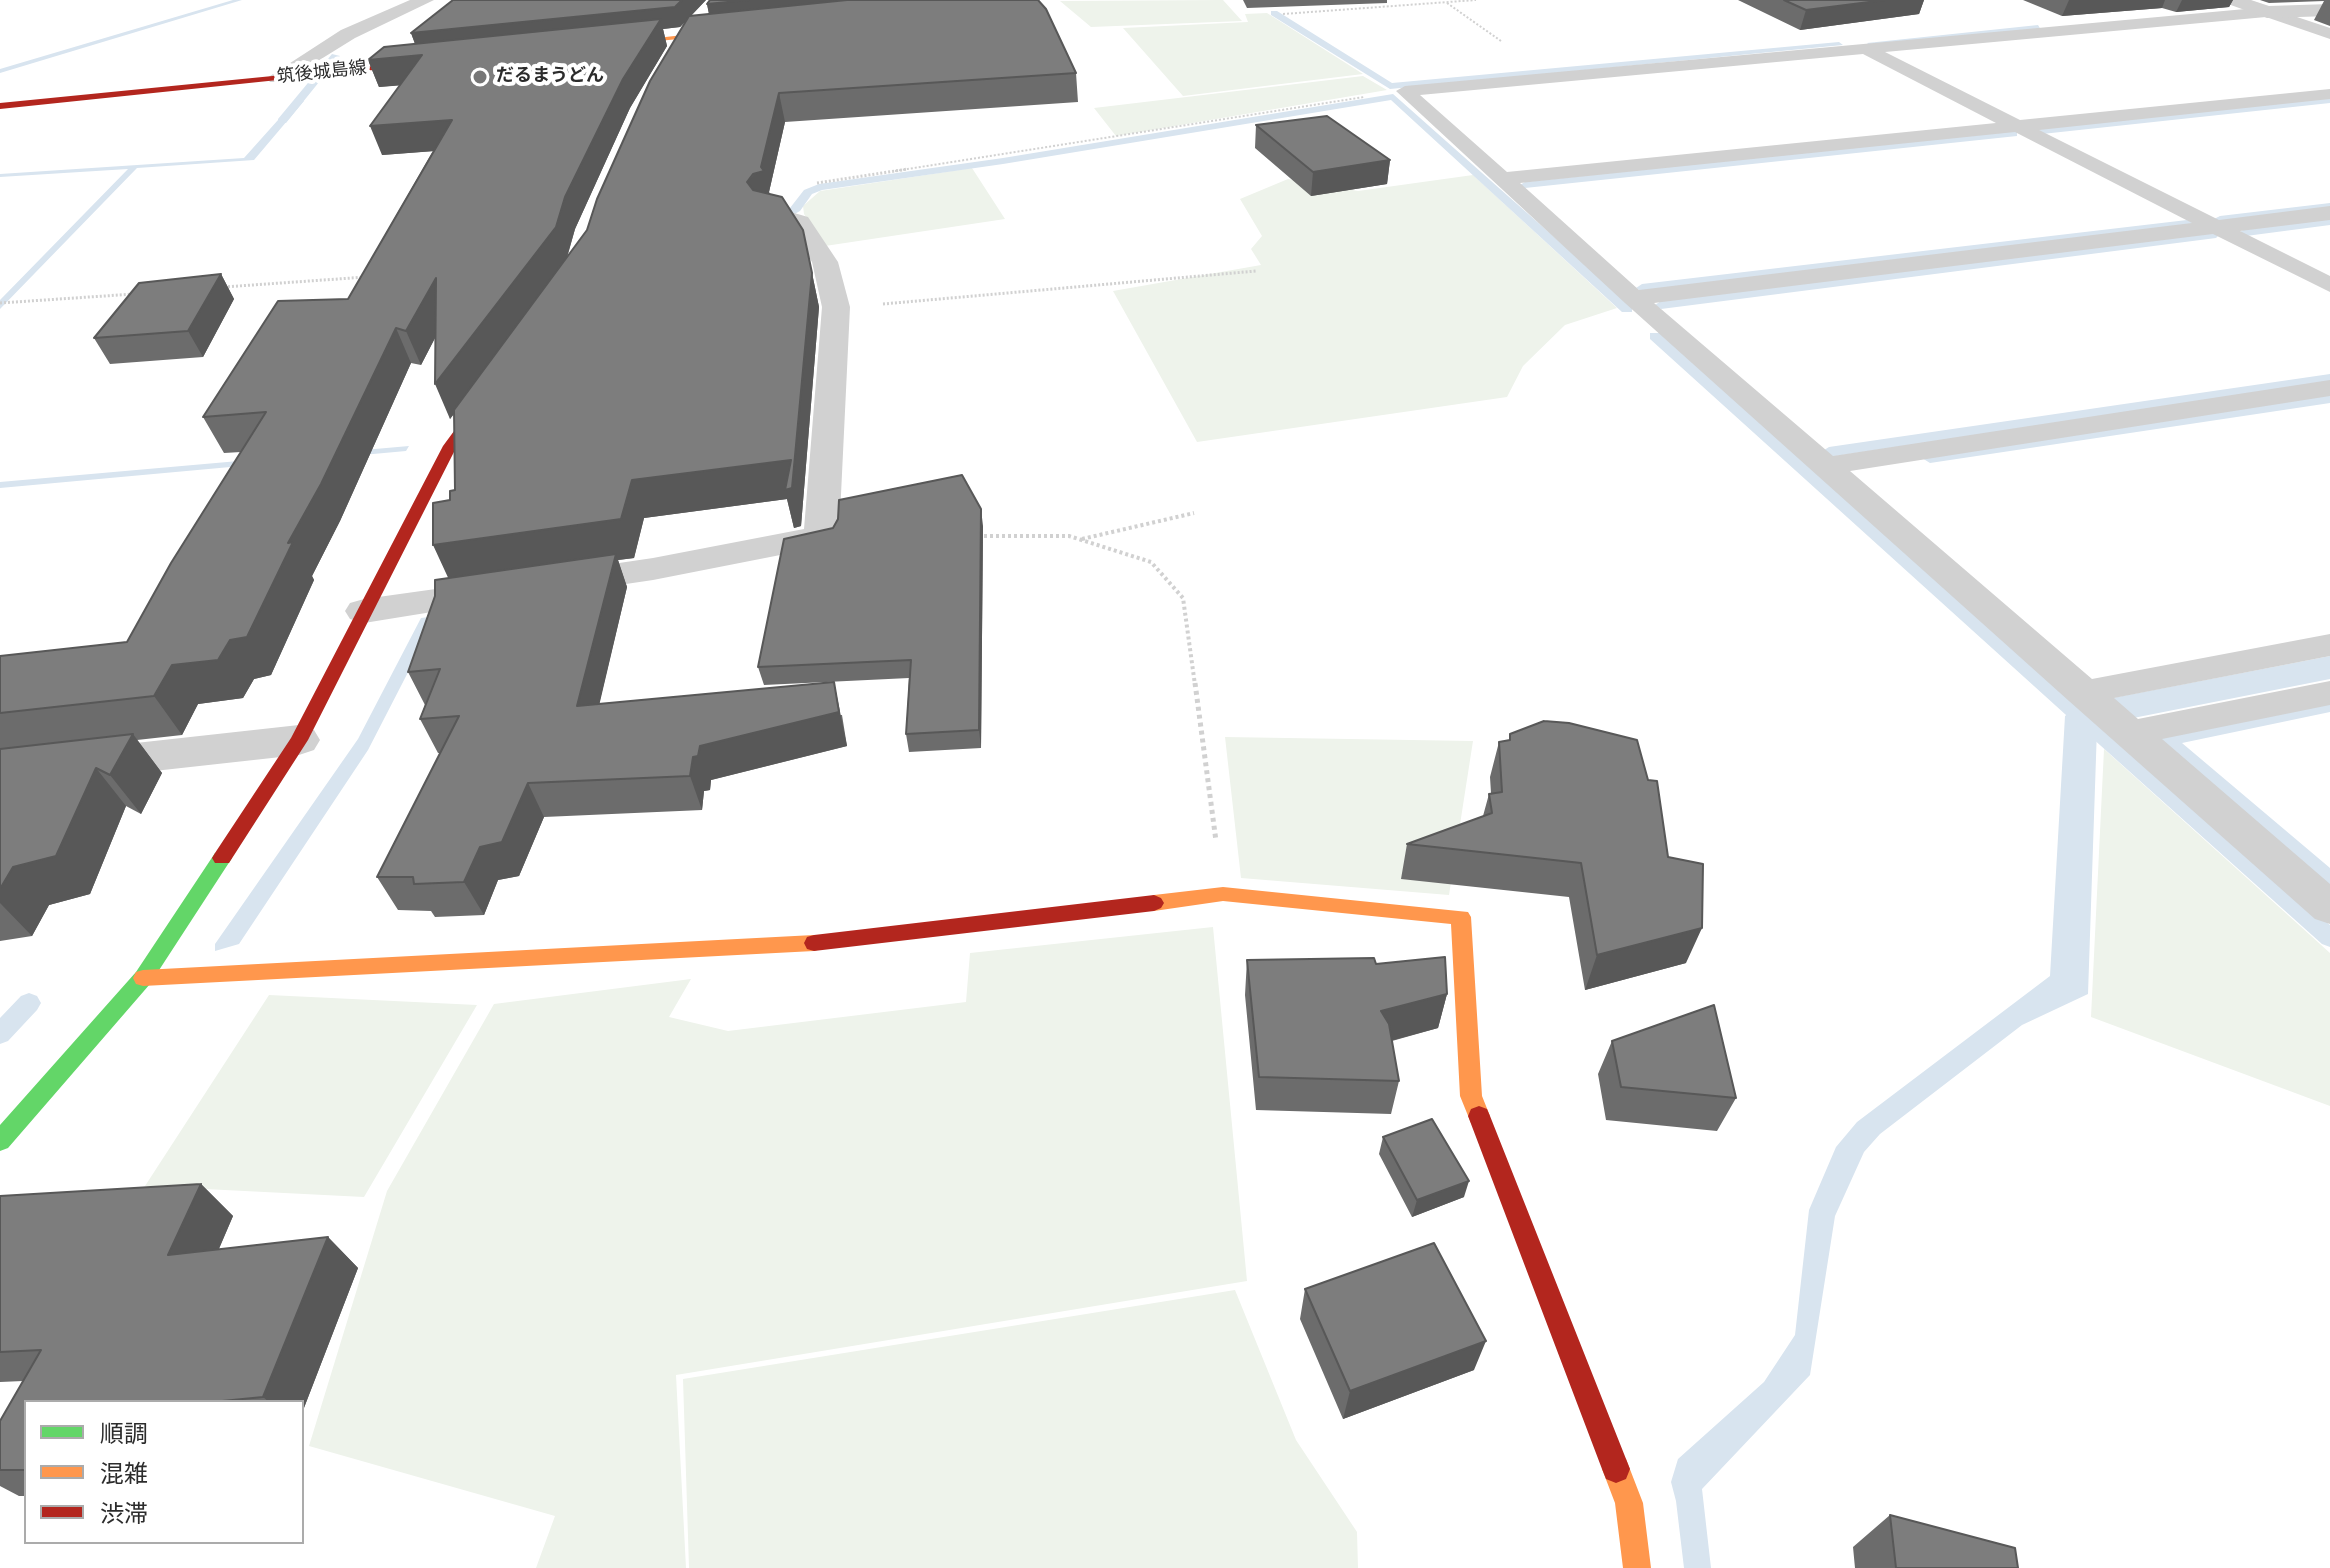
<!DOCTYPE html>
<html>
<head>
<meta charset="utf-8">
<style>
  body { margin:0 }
  #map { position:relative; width:2330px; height:1568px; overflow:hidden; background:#fff; font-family:Overpass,"Noto Sans JP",sans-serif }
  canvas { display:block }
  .legend { position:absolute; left:24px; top:1400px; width:280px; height:144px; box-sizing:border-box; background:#fff; border:2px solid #ababab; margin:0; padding:10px 14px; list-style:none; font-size:24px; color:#2c2c2c }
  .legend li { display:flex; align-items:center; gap:16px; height:40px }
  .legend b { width:40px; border:2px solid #ababab }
</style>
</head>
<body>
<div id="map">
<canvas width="2330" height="1568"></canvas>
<ul class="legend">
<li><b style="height:10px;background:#63d668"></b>順調</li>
<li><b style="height:10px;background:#ff974d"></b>混雑</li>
<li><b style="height:10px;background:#b3261e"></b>渋滞</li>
</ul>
</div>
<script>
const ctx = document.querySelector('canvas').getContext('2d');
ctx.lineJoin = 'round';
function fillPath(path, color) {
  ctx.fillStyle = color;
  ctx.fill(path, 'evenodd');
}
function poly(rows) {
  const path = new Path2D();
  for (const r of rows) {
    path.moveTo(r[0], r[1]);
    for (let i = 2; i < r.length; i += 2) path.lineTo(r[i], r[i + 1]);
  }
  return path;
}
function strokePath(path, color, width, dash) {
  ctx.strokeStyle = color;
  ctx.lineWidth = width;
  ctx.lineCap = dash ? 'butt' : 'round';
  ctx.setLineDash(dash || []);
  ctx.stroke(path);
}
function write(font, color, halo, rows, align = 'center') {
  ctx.font = font + ' Overpass,"Noto Sans JP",sans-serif';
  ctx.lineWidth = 8;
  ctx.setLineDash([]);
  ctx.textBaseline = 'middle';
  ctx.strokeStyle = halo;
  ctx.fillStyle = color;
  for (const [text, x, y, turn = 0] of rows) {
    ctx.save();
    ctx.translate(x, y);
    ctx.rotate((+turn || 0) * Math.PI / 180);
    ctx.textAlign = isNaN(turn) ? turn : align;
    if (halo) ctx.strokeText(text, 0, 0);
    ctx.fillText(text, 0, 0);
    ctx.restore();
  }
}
const green = poly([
  [1223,0,1242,21,1091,27,1060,1],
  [1267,13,1363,74,1183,96,1123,28,1248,22,1245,14],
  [1363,76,1387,90,1116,136,1094,108],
  [972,168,1005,219,825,246,804,214,803,206,820,191],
  [1473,175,1617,308,1565,325,1523,366,1507,397,1197,442,1113,291,1261,265,1251,249,1262,236,1240,199,1288,179,1358,191],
  [1225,737,1473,741,1449,895,1241,878],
  [2104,749,2330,953,2330,1106,2091,1017],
  [1213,927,1247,1281,676,1375,686,1568,536,1568,555,1516,309,1446,387,1191,494,1004,691,979,669,1017,728,1031,966,1002,970,953],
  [269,995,477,1005,364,1197,145,1186],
  [1235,1290,1296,1440,1357,1532,1358,1568,689,1568,683,1379]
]);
const water = poly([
  [233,0,242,0,0,73,0,69],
  [295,101,304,101,254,160,137,168,0,309,0,300,128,169,0,177,0,174,244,158],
  [409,446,406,451,0,488,0,482],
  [437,616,368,750,239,944,215,951,215,944,358,739,421,618],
  [2330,656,2330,679,2103,724,2097,728,2088,994,2022,1025,1880,1134,1864,1152,1835,1216,1810,1375,1702,1489,1711,1568,1684,1568,1676,1501,1671,1482,1678,1459,1764,1382,1795,1335,1809,1210,1836,1147,1857,1122,2050,976,2065,716,2081,704]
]);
const stream = poly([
  [1271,11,1277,11,1392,83,1839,42,1843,45,1390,89,1271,15,1271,11],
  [2038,25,2041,30,1871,46,1867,43,2038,25],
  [332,54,340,56,286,123,278,123,278,119,332,54],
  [1393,94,1632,306,1632,312,1622,312,1391,100,1003,164,822,190,812,194,800,211,773,226,763,224,790,208,804,190,819,184,1003,158,1393,94],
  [2330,97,2330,103,2042,134,2037,131,2042,128,2330,97],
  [2013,131,2017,132,2017,136,1525,188,1520,185,1525,182,2013,131],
  [2330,203,2330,209,2220,222,2214,219,2220,216,2330,203],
  [2330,219,2330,225,2246,236,2240,232,2246,228,2330,219],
  [2187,220,2193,223,2191,225,1642,292,1636,288,1642,284,2187,220],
  [2212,232,2218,236,2216,238,1661,309,1655,305,1661,301,2212,232],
  [1650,333,1660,333,2330,925,2330,947,2322,944,2091,737,2078,737,2076,724,1650,339,1650,333],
  [2330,374,2330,382,1829,457,1821,452,1829,447,2330,374],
  [2330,395,2330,403,1930,463,1922,458,1930,453,2330,395],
  [2330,700,2330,712,2182,743,2330,868,2330,888,2322,886,2156,740,2166,733,2330,700],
  [29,993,37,996,41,1003,37,1010,8,1041,0,1044,0,1018,21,996,29,993]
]);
const pathFar3 = poly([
  [1447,3,1501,41],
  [1283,14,1476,0],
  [895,171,1364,97]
]);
const pathFar2 = poly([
  [817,183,908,169],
  [224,287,366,277],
  [0,303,134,294],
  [883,304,1256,271]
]);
const pathFar1 = poly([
  [978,536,1069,536,1151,562,1183,598,1195,685],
  [1082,539,1194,513]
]);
const path = poly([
  [1195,683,1216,841]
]);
const lane = poly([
  [2267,7,2330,28,2330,39,2266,17,1885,52,2020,120,2330,89,2330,99,2039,130,2219,220,2330,206,2330,220,2240,231,2330,276,2330,292,2213,234,1654,303,1833,456,2330,380,2330,396,1850,471,2092,679,2330,634,2330,656,2114,698,2138,719,2330,681,2330,705,2162,739,2330,884,2330,924,2315,919,2069,701,1625,303,1396,91,1405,86,2267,7],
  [1863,54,1996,123,1507,172,1420,95,1863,54],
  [2015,132,2192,223,1639,290,1520,183,2015,132]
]);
const street = poly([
  [410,0,434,0,355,38,284,82,270,82,267,78,341,30,410,0],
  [2225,0,2251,0,2269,6,2330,4,2330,16,2267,18,2228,4,2225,0],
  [770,206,808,217,838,262,850,307,839,536,834,544,821,547,653,580,565,593,552,590,546,582,552,574,565,571,653,558,804,529,822,307,812,262,790,227,761,219,757,214,761,209,770,206],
  [493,581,506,584,512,592,506,600,364,623,350,619,345,611,350,603,364,599,493,581],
  [299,725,314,730,320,740,314,750,299,755,0,788,0,758,299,725]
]);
const fast = poly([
  [222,851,229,853,232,858,150,984,8,1148,0,1151,0,1125,136,972,215,853,222,851]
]);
const slow = poly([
  [737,29,740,33,607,46,603,44,737,29],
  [1223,887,1468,912,1471,917,1482,1096,1490,1116,1487,1123,1479,1126,1471,1123,1460,1096,1451,924,1223,901,1154,911,1147,908,1144,903,1147,898,1154,895,1223,887],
  [814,935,821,937,824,943,821,949,814,951,143,986,136,984,133,978,136,972,143,970,814,935],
  [1616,1455,1626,1459,1643,1503,1651,1568,1623,1568,1615,1503,1602,1469,1606,1459,1616,1455]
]);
const jam = poly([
  [434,60,431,64,0,109,0,103,434,60],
  [485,389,495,392,457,446,308,740,229,863,215,863,212,858,215,853,291,738,443,446,485,389],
  [1154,895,1161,898,1164,903,1161,908,1154,911,814,951,807,949,804,943,807,937,814,935,1154,895],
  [1479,1106,1487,1109,1490,1116,1630,1469,1626,1479,1616,1483,1606,1479,1602,1469,1468,1116,1471,1109,1479,1106]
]);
const wall = poly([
  [453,0,706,0,691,16,709,14,707,4,1076,73,1078,102,785,122,769,192,812,273,819,307,801,526,794,528,787,499,644,518,634,558,618,560,627,587,599,704,842,715,847,746,711,780,710,790,704,791,702,810,544,817,519,876,498,880,484,915,435,917,431,911,398,910,377,877,440,753,438,753,420,719,425,705,408,672,448,578,450,500,455,490,454,414,450,419,435,338,421,365,411,363,340,521,312,576,314,580,271,675,254,679,243,698,198,704,182,735,137,740,162,773,141,814,126,806,90,894,49,905,32,936,0,941,0,656,127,642,241,452,224,453,203,417,348,299,433,151,382,155,400,85,379,87,368,60,415,44,411,33],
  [686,21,587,230,567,258,575,229,630,108,667,46,663,29,680,27],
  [1243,0,1387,0,1387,3,1247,8],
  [1738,0,1924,0,1919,14,1800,30],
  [2023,0,2233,0,2229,7,2176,12,2162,8,2062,16],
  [2260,0,2330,0,2330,26,2314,20,2324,1,2269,3],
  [1256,125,1390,160,1387,184,1311,196,1255,148],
  [221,274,234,299,203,357,110,364,94,338],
  [983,526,981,748,909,752,906,734,909,678,764,685,758,667],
  [1510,734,1668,857,1686,963,1585,990,1569,897,1401,879,1407,844,1483,816,1489,794,1491,793,1490,777,1499,742,1509,740],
  [1247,960,1376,964,1447,994,1438,1028,1392,1041,1399,1081,1391,1114,1256,1110,1245,995],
  [1612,1041,1736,1098,1717,1131,1606,1120,1598,1074],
  [1383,1137,1464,1197,1412,1217,1379,1154],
  [201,1184,233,1216,219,1249,328,1237,358,1268,302,1413,302,1402,26,1402,26,1496,19,1496,0,1486,0,1421,23,1381,0,1382,0,1196],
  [1305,1289,1474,1370,1343,1419,1300,1319],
  [1890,1515,2018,1568,1855,1568,1853,1547]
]);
const shadedWall = poly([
  [682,0,706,0,680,27,663,29,667,46,630,108,575,229,566,260,450,419,435,384,623,79,419,54,411,33],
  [749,0,944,0,711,24,707,4],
  [1885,0,1924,0,1919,14,1800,30,1806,10],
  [2069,0,2165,0,2162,8,2062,16],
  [2182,0,2233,0,2229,7,2176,12],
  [422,55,432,83,379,87,368,60],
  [779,93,785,122,769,192,771,203,760,206,747,182,761,167],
  [452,120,462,149,382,155,370,126],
  [1390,160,1387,184,1311,196,1313,172],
  [812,273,819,307,801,526,794,528,787,499,644,518,634,558,618,560,627,587,591,740,451,584,433,545,632,480],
  [221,274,234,299,203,357,188,331],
  [436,278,449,311,421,365,406,331],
  [396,328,411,363,340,521,312,576,314,580,271,675,254,679,243,698,198,704,182,735,154,696,172,665,288,543],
  [981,509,983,526,981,748,979,730],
  [834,682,847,746,711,780,710,790,704,791,702,810,690,776,693,757,700,746],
  [133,734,162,773,141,814,110,775],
  [96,768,126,806,90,894,49,905,32,936,0,903,0,889,13,867],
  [528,783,544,817,519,876,498,880,484,915,464,882,480,847],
  [1702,928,1686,963,1585,990,1597,955],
  [1447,994,1438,1028,1375,1045,1381,1011],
  [1469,1181,1464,1197,1412,1217,1417,1200],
  [201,1184,233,1216,203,1285,168,1255],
  [328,1237,358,1268,302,1413,302,1402,269,1402,263,1397],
  [1486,1341,1474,1370,1343,1419,1350,1391]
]);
const building = poly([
  [453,0,682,0,675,7,411,33,453,0],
  [710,0,749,0,707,4,710,0],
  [847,0,1038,0,1046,9,1076,73,779,93,761,167,764,171,753,174,747,182,753,190,782,197,803,230,812,273,792,488,785,490,791,460,632,480,621,519,433,545,433,503,450,500,450,491,455,490,454,410,587,230,597,199,650,81,689,16,847,0],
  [1784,0,1885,0,1806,10,1784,0],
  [661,19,623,79,565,197,556,227,435,384,436,278,406,331,396,328,321,484,288,543,293,542,247,637,230,640,218,660,172,665,154,696,0,713,0,656,127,642,171,563,266,412,203,417,278,301,348,299,452,120,370,126,422,55,368,60,384,47,661,19],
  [1327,116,1390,160,1313,172,1256,125,1327,116],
  [221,274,188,331,94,338,139,283,221,274],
  [962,475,981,509,979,730,906,734,911,660,758,667,784,539,833,528,838,519,839,500,962,475],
  [616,554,577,706,834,682,839,712,700,746,698,756,693,757,690,776,528,783,502,842,480,847,464,882,414,884,413,877,377,877,459,716,420,719,440,669,408,672,435,596,435,580,616,554],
  [1544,721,1569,723,1637,740,1648,780,1657,781,1668,857,1703,864,1702,928,1597,955,1581,863,1407,844,1492,813,1489,794,1502,792,1499,742,1510,740,1510,734,1544,721],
  [133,734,110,775,96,768,56,856,13,867,0,889,0,749,133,734],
  [1445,957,1447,994,1381,1011,1389,1024,1399,1081,1259,1077,1247,960,1374,958,1376,964,1445,957],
  [1714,1005,1736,1098,1621,1087,1612,1041,1714,1005],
  [1432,1119,1469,1181,1417,1200,1383,1137,1432,1119],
  [201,1184,168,1255,328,1237,263,1397,212,1402,26,1402,26,1470,0,1470,0,1421,41,1350,0,1352,0,1196,201,1184],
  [1434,1243,1486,1341,1350,1391,1305,1289,1434,1243],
  [1890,1515,2015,1548,2018,1568,1896,1568,1890,1515]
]);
const markers = [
  [480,77,8,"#767676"]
];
const farStreetnames = [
  ["筑後城島線",322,74,-6]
];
const farPoinames = [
  ["だるまうどん",496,77]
];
fillPath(green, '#eef3eb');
fillPath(water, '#d8e4ef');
fillPath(stream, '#d8e4ef');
strokePath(pathFar3, '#d1d1d1', 2, [2, 2]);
strokePath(pathFar2, '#d1d1d1', 3, [2, 2]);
strokePath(pathFar1, '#d1d1d1', 4, [3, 3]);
strokePath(path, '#d1d1d1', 5, [4, 4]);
fillPath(lane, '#d1d1d1');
fillPath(street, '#d1d1d1');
fillPath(fast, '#63d668');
fillPath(slow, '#ff974d');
fillPath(jam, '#b3261e');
fillPath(wall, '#6c6c6c');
fillPath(shadedWall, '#585858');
fillPath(building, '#7d7d7d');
strokePath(building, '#585858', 2);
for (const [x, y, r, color] of markers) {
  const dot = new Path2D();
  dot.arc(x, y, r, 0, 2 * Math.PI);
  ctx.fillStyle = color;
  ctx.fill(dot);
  strokePath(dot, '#fff', 3);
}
write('18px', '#2c2c2c', '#fff', farStreetnames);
write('bold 18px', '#2c2c2c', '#fff', farPoinames, 'left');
</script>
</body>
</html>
